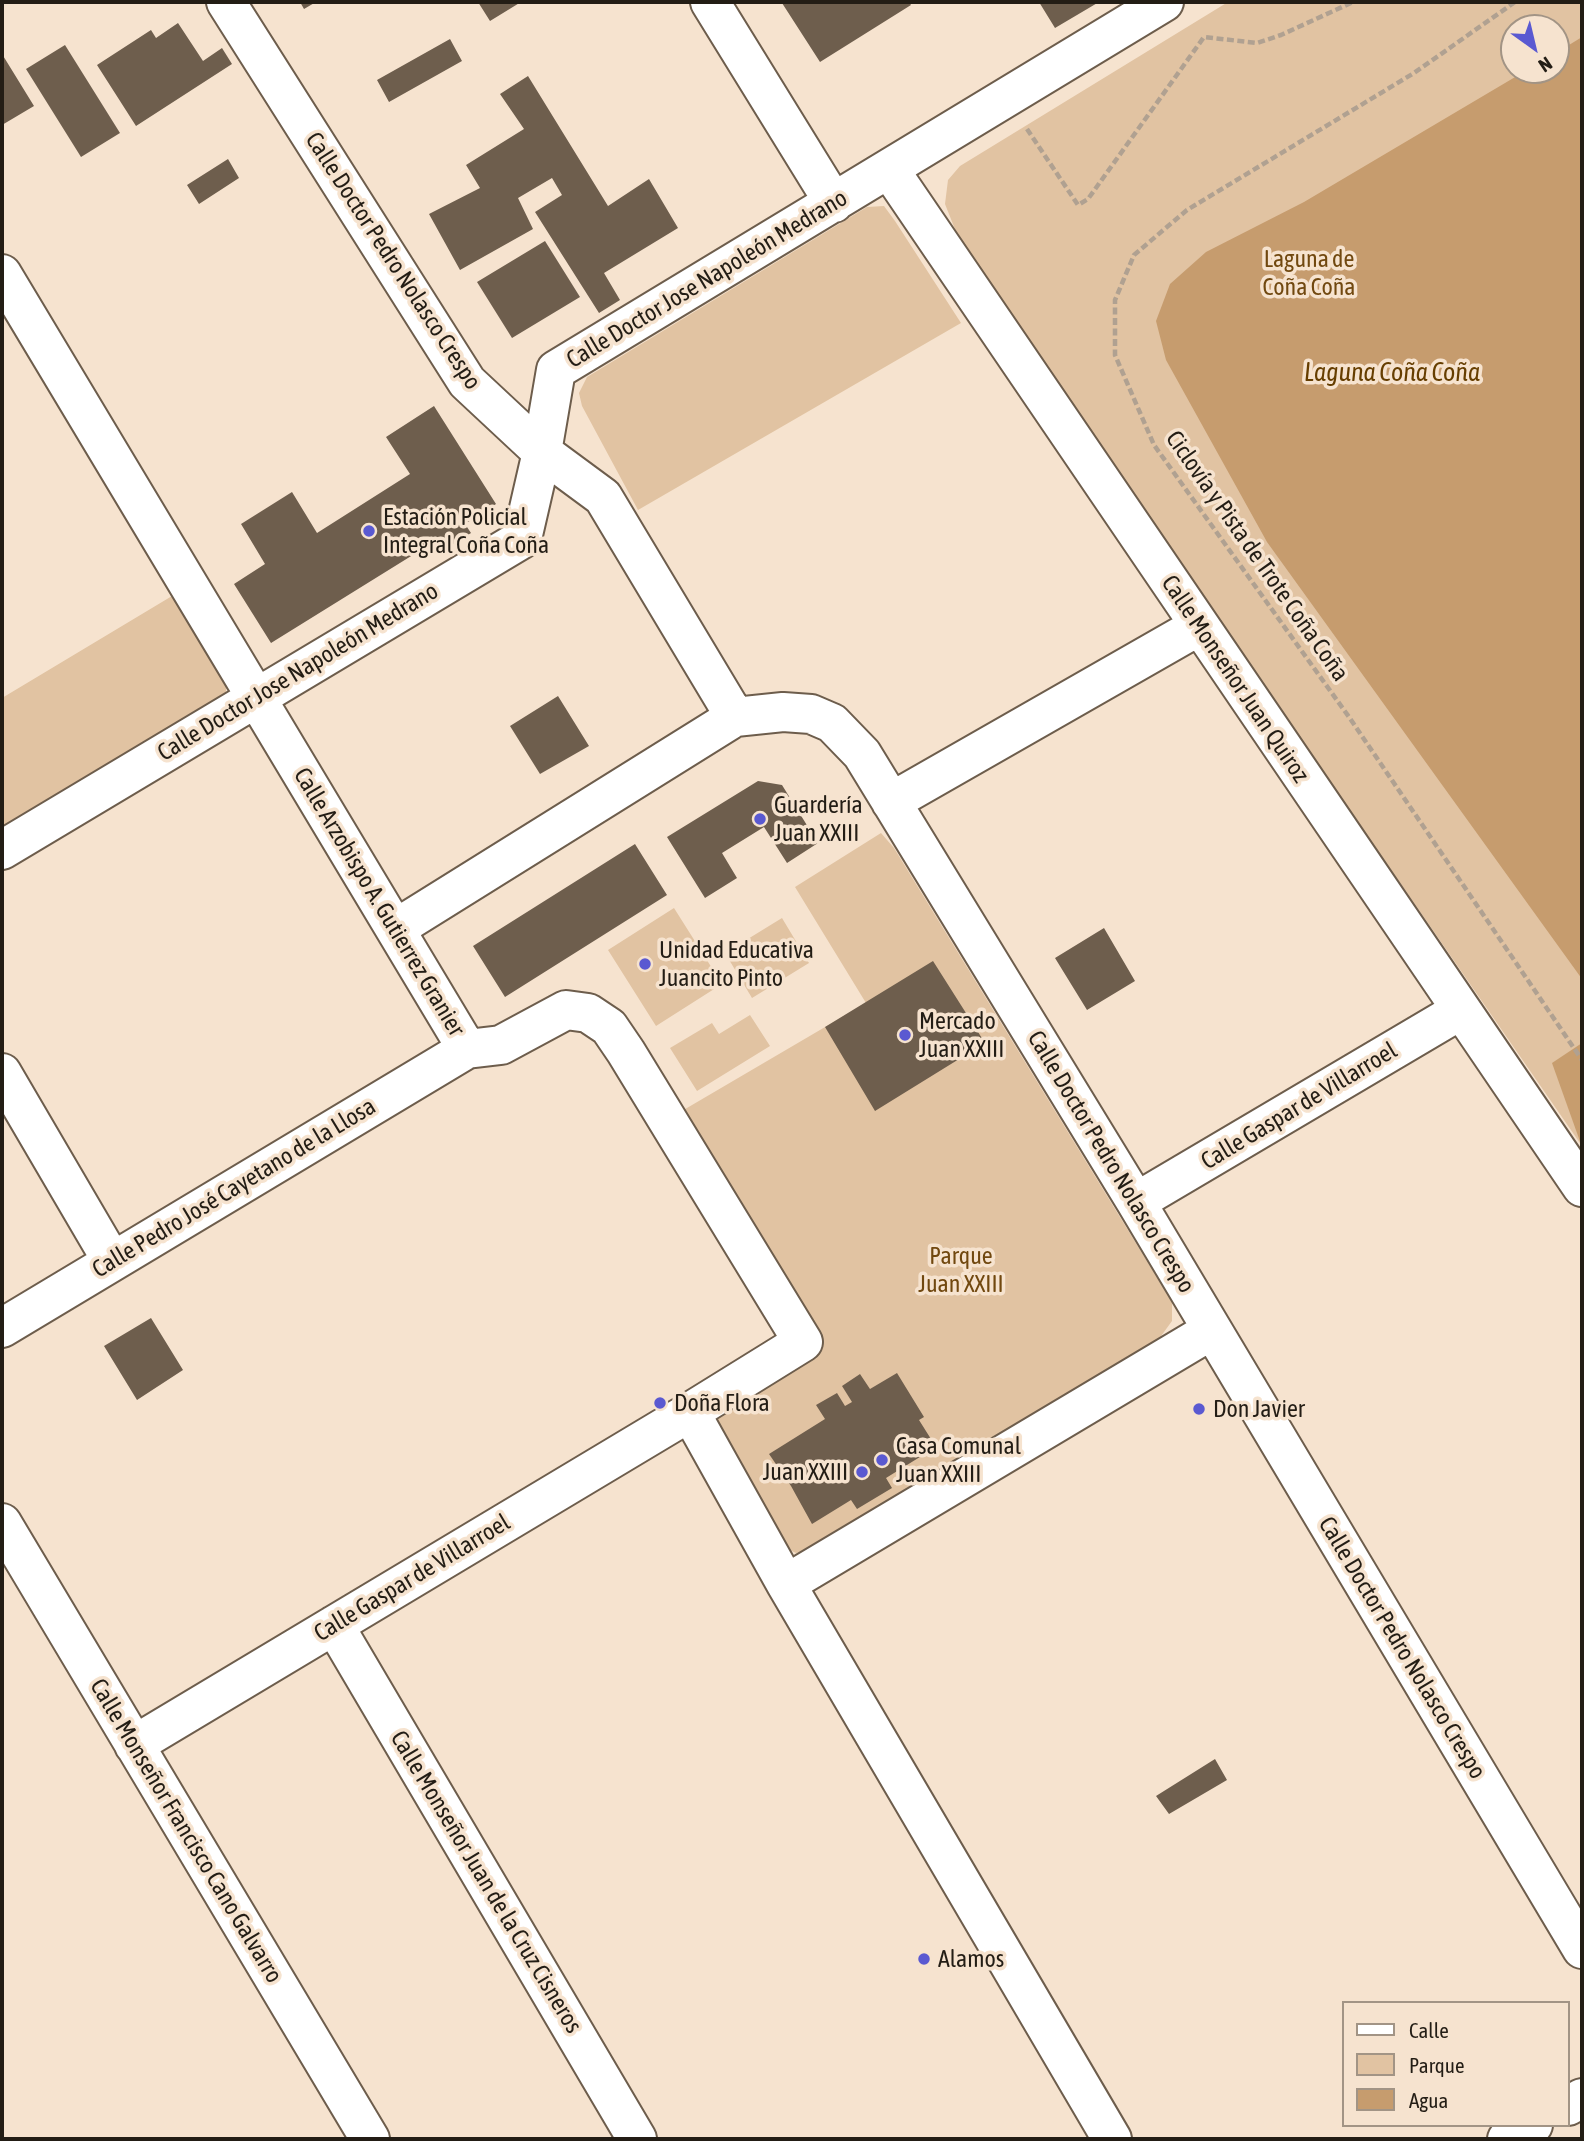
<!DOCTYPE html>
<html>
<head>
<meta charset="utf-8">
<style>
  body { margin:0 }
  #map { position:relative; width:1584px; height:2141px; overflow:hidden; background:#f6e3cf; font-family:"Asap Condensed",sans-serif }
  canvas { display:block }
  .frame { position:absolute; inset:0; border:4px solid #231d15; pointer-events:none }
  .legend { position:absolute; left:1342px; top:2001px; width:228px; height:126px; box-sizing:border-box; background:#f6e3cf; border:2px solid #a29485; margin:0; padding:9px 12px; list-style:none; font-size:21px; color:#231d15 }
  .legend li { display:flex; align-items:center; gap:14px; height:35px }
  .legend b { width:35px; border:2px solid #a29485 }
  .north { position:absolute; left:1500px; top:14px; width:70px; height:70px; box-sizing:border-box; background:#f6e3cf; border:2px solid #a29485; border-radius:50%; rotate:146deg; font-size:19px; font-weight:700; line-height:28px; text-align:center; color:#231d15 }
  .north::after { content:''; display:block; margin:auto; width:24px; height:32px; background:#5a59d1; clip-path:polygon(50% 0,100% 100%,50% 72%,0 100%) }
</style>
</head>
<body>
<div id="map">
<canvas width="1584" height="2141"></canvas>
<div class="frame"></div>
<ul class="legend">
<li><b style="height:9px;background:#fff"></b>Calle</li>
<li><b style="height:19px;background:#e1c3a2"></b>Parque</li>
<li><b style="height:19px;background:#c69c6e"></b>Agua</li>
</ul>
<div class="north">N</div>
</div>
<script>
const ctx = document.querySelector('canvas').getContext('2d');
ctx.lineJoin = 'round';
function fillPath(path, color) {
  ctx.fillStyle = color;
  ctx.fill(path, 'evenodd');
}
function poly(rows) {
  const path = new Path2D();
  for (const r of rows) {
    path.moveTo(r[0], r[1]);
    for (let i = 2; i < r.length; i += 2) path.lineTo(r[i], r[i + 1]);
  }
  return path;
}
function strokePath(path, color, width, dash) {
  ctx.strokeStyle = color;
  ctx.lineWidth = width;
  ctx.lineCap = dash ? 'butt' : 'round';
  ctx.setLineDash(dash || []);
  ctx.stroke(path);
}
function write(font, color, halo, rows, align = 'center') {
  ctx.font = font + ' "Asap Condensed",sans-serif';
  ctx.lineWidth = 7;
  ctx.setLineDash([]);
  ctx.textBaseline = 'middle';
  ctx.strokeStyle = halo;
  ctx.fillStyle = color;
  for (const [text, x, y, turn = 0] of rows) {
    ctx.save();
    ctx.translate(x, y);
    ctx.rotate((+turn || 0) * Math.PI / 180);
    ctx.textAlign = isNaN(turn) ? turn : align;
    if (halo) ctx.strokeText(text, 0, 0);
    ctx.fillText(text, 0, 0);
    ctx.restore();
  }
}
const green = poly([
  [1228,2,1582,2,1582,1146,964,252,945,204,948,180,960,166],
  [1514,28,1556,28,1556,70,1514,70],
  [884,206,895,221,961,323,638,510,582,406,579,393,587,377,867,207],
  [172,596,226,686,226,693,220,699,2,830,2,698],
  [881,833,894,848,1172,1302,1172,1321,1156,1343,811,1550,796,1553,783,1547,714,1416,808,1357,675,1115,866,1003,795,887],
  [674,908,722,984,656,1026,608,950],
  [782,918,809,963,752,998,725,953],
  [750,1015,770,1046,697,1091,670,1048,712,1023,719,1034]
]);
const forest = poly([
  [1582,1043,1582,1147,1552,1063]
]);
const water = poly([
  [1582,37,1582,979,1267,542,1166,360,1156,321,1170,284,1206,252,1304,202,1527,70,1556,70,1556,53]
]);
const building = poly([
  [300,2,316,2,304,9],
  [478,2,521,2,490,21],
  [784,2,909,2,911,5,820,62,782,3],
  [1039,2,1099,2,1055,28],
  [178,23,203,61,222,48,232,64,136,126,97,65,151,30,156,38],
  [450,39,462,61,389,102,377,80],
  [65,45,120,133,81,157,26,69],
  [2,54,34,106,2,125],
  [528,76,608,206,649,179,678,228,604,273,620,300,599,313,535,212,562,195,552,178,518,198,533,229,460,270,429,214,480,188,466,165,524,129,500,94],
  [228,159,239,178,199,204,187,185],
  [545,241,580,297,512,338,477,282],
  [434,406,496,504,465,524,471,533,444,550,437,540,271,643,234,584,265,564,241,524,292,492,317,533,410,474,386,437],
  [558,696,589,746,540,774,510,726],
  [758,781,782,785,818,843,787,863,764,827,722,853,737,878,705,898,667,837],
  [635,844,667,895,505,997,473,946],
  [1104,928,1135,981,1087,1010,1055,958],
  [933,961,985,1043,875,1111,825,1027],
  [151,1318,183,1370,137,1400,104,1346],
  [897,1373,924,1417,919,1420,936,1447,886,1478,892,1488,857,1509,851,1500,812,1524,791,1486,769,1454,825,1419,816,1405,837,1393,845,1406,852,1402,842,1386,860,1374,870,1389],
  [1215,1759,1227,1780,1169,1814,1156,1796]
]);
const path = poly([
  [1515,2,1414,73,1187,210,1134,255,1115,300,1115,355,1154,445,1349,717,1582,1060],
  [1027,129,1078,205,1088,199,1204,37,1257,43,1281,35,1353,2]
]);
const minor = poly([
  [226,2,467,382,542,452,603,497,735,717,783,712,811,714,832,723,862,754,1136,1202,1582,1949],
  [710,2,834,203],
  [889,169,1582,1187],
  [2,274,467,1049],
  [891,802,1199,626],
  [2,850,522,539,542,452,556,370,1164,2],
  [395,929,735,717],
  [2,1073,112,1261],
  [1136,1202,1461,1010],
  [2,1328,467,1049,501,1045,566,1010,588,1013,609,1027,626,1052,803,1342,690,1412,134,1745],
  [690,1412,786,1584,1112,2139],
  [2,1523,370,2139],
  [786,1584,1212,1330],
  [334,1625,637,2139],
  [1568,2106,1582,2098],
  [1507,2139,1533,2125]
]);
const markers = [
  [369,531,7,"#5a59d1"],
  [760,819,7,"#5a59d1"],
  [645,964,7,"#5a59d1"],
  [905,1035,7,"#5a59d1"],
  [660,1403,7,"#5a59d1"],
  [1199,1409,7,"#5a59d1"],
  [882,1460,7,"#5a59d1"],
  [862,1472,7,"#5a59d1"],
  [924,1959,7,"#5a59d1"]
];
const parkNames = [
  ["Laguna de",1309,259],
  ["Coña Coña",1309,287],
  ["Parque",961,1256],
  ["Juan XXIII",961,1284]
];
const streetNames = [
  ["Calle Doctor Pedro Nolasco Crespo",393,261,57],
  ["Calle Doctor Jose Napoleón Medrano",707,279,-31],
  ["Ciclovía y Pista de Trote Coña Coña",1257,556,55],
  ["Calle Doctor Jose Napoleón Medrano",298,672,-31],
  ["Calle Monseñor Juan Quiroz",1235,679,56],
  ["Calle Arzobispo A. Gutierrez Granier",379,902,59],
  ["Calle Gaspar de Villarroel",1299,1106,-31],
  ["Calle Doctor Pedro Nolasco Crespo",1111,1162,59],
  ["Calle Pedro José Cayetano de la Llosa",234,1188,-31],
  ["Calle Gaspar de Villarroel",412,1578,-31],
  ["Calle Doctor Pedro Nolasco Crespo",1402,1648,59],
  ["Calle Monseñor Francisco Cano Galvarro",186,1831,59],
  ["Calle Monseñor Juan de la Cruz Cisneros",486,1882,59]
];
const poiNames = [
  ["Estación Policial",383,517],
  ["Integral Coña Coña",383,545],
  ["Guardería",774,805],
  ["Juan XXIII",774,833],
  ["Unidad Educativa",659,950],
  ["Juancito Pinto",659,978],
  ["Mercado",919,1021],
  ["Juan XXIII",919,1049],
  ["Doña Flora",674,1403],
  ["Don Javier",1213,1409],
  ["Casa Comunal",896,1446],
  ["Juan XXIII",896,1474],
  ["Juan XXIII",848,1472,"right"],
  ["Alamos",938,1959]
];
const waterNames = [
  ["Laguna Coña Coña",1392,373]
];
fillPath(green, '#e1c3a2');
fillPath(forest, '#c79d6e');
fillPath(water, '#c69c6e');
fillPath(building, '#6e5e4d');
strokePath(minor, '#6d5d4c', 42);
strokePath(path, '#b0a191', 4.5, [7, 3.5]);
strokePath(minor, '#fff', 38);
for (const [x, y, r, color] of markers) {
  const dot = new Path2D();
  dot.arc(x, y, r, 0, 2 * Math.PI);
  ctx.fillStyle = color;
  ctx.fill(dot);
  strokePath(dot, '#f6e3cf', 2.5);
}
write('24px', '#71480f', '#f6e3cf', parkNames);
write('24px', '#231d15', '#f6e3cf', streetNames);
write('24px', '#231d15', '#f6e3cf', poiNames, 'left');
write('italic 26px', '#663e00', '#f6e3cf', waterNames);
</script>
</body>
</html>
